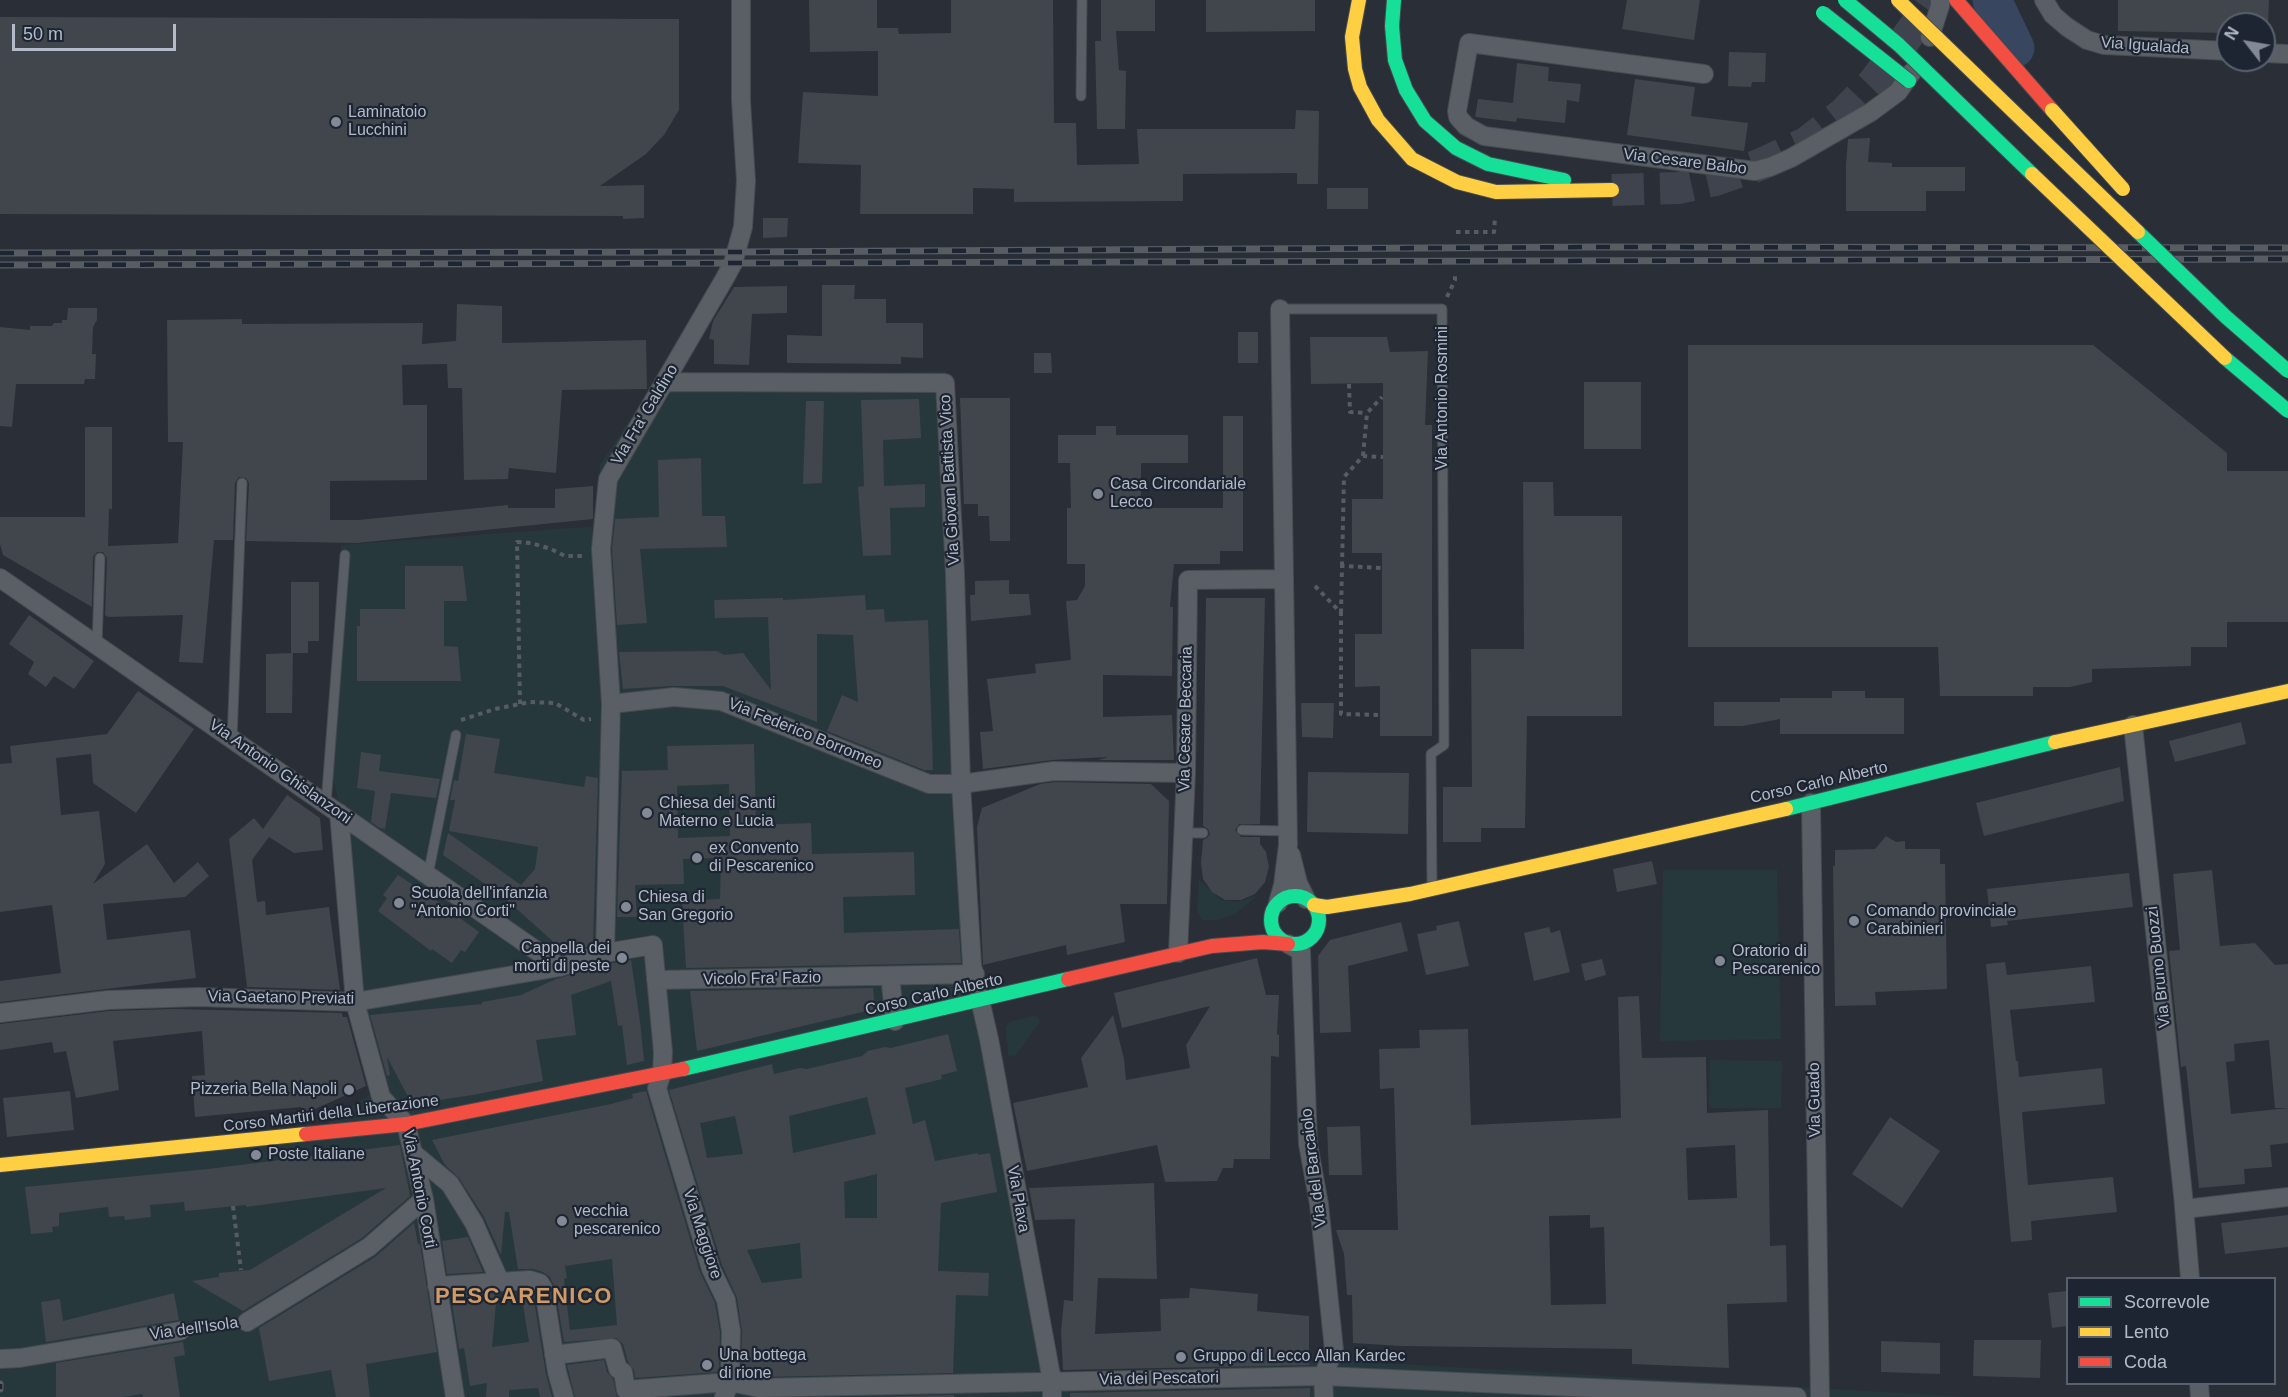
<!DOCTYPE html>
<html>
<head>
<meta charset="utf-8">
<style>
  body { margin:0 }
  #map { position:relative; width:2288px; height:1397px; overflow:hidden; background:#2a2e37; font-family:Helvetica,sans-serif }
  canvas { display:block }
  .legend { position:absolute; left:2066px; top:1277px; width:210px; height:108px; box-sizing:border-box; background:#1d2532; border:2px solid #59616e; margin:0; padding:8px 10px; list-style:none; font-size:18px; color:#b4bbc8 }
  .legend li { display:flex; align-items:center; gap:12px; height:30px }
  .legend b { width:30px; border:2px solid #59616e }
  .north { position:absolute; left:2216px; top:12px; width:60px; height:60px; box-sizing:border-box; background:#1d2532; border:2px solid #59616e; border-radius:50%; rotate:301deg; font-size:16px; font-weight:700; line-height:24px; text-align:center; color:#b4bbc8 }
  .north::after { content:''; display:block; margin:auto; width:21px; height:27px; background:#848a95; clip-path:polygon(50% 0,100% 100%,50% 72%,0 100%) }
  .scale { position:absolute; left:12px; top:24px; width:164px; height:27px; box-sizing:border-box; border:3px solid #b4bbc8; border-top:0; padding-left:8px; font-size:18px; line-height:21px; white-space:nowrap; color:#b4bbc8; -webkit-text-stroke:4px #1d2532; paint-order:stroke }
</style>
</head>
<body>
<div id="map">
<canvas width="2288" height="1397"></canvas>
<ul class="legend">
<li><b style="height:8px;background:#16e098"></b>Scorrevole</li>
<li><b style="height:8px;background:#ffcf43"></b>Lento</li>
<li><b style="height:8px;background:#f24e42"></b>Coda</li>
</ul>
<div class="north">N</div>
<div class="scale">50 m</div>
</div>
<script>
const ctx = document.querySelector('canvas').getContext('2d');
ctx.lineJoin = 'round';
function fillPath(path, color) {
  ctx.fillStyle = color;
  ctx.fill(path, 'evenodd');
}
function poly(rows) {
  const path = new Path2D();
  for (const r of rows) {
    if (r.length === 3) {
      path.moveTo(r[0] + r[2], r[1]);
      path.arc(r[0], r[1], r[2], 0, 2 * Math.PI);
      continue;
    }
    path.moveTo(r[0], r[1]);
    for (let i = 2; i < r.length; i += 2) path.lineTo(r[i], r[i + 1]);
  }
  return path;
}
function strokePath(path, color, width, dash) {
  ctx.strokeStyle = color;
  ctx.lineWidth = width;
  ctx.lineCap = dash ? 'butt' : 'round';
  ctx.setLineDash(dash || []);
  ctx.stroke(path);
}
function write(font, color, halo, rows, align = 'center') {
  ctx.font = font + ' Helvetica,sans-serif';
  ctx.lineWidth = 4.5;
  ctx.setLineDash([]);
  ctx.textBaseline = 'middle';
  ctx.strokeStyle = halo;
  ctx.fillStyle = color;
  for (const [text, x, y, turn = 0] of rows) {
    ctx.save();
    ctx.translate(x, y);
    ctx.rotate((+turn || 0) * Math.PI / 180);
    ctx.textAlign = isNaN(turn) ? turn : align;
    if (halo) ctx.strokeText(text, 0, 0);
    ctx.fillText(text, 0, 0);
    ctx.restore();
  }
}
const green = poly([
  [946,371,983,1042,1054,1377,1328,1360,1971,1397,0,1397,0,1173,318,1130,385,1084,351,1001,347,831,332,776,341,545,600,526,600,465,657,378],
  [1663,870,1777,870,1781,1039,1660,1041],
  [1199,880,1221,900,1238,902,1258,895,1235,914,1216,920,1203,920,1197,912],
  [1033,1016,1038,1017,1040,1022,1015,1056,1008,1055,1006,1027,1009,1022],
  [1710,1060,1782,1061,1781,1108,1709,1108]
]);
const river = poly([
  [1992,0,2015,48]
]);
const building = poly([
  [809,0,877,0,877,28,898,28,899,34,951,33,951,0,1053,0,1054,123,1076,123,1077,165,1139,164,1137,129,1295,129,1296,110,1319,111,1318,184,1297,184,1297,173,1183,174,1183,201,1014,202,1014,189,973,188,973,214,860,214,861,165,798,163,803,92,878,96,878,51,810,52],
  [1101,0,1155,0,1155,31,1116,31,1119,70,1126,71,1125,129,1097,129,1095,41,1101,41],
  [1206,0,1315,0,1315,31,1206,32],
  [1627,0,1700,0,1694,40,1622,29],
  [2118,0,2269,0,2268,24,2228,24,2228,33,2118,31],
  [0,17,679,19,679,110,664,135,646,154,600,186,644,185,644,218,623,219,623,216,0,214],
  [1729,52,1766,53,1765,82,1752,82,1751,87,1728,86],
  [1517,63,1549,67,1548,81,1581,84,1579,102,1567,100,1565,123,1517,118,1516,122,1475,117,1478,99,1513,103],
  [1635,79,1695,87,1691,116,1748,123,1744,151,1627,135],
  [1870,138,1868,162,1892,163,1892,167,1965,167,1965,191,1926,191,1926,211,1846,211,1846,164,1848,139],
  [1327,188,1368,188,1368,209,1327,209],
  [763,218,788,218,787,237,763,238],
  [822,285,855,285,854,299,886,299,886,323,923,323,923,358,901,357,901,364,787,363,787,335,822,336],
  [787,286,787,313,752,314,749,365,714,364,714,340,709,339,713,321,734,287],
  [457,304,502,306,502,343,646,340,647,389,562,390,556,473,509,468,508,479,464,480,462,388,448,388,447,364,402,365,403,405,427,405,427,480,330,481,330,520,358,520,508,505,508,508,555,508,555,489,593,486,593,519,357,543,246,541,249,483,246,478,239,477,235,483,233,540,214,540,203,663,179,662,183,615,108,617,105,615,107,558,103,552,97,552,93,557,92,607,3,555,0,544,0,517,85,517,85,427,112,427,112,509,109,509,108,546,178,543,183,442,168,442,167,320,242,319,242,324,423,323,422,344,456,341],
  [68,308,97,308,97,320,93,327,92,354,96,354,95,379,85,379,84,384,16,384,12,427,0,426,0,327,30,330,30,326,52,326,54,323,62,323,62,320,67,320],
  [1238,332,1258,332,1258,363,1238,363],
  [1310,337,1387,337,1390,352,1428,351,1425,425,1432,425,1432,736,1380,736,1380,686,1355,687,1355,634,1382,634,1382,553,1352,553,1352,499,1383,499,1383,383,1311,384],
  [1688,345,2093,345,2227,453,2227,471,2288,471,2288,622,2227,622,2227,647,2191,647,2191,666,2092,669,2092,682,2070,687,2033,687,2033,696,1940,696,1938,647,1688,647],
  [1034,353,1051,353,1052,373,1034,373],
  [1584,382,1641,382,1641,449,1584,449],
  [960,398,1010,398,1010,541,990,541,989,516,978,516,978,504,964,504],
  [919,399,921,438,883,440,884,486,925,484,925,507,890,508,891,555,863,556,858,487,864,486,861,400],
  [806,401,824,401,822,483,803,484],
  [1223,416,1243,416,1243,551,1220,551,1220,564,1174,564,1170,607,1173,607,1172,676,1103,675,1103,717,1172,715,1174,760,1098,760,1108,757,1052,760,983,769,980,732,993,731,987,679,1036,673,1035,664,1071,660,1066,601,1077,600,1085,586,1085,564,1067,564,1067,508,1071,508,1070,463,1058,463,1058,435,1096,435,1096,426,1116,426,1116,435,1188,435,1188,463,1141,463,1141,508,1223,508],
  [701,458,702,516,725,516,727,547,640,549,647,623,617,625,612,549,615,519,659,517,658,460],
  [1523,482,1553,482,1554,516,1622,516,1622,716,1527,716,1525,828,1481,828,1481,842,1443,842,1443,787,1472,787,1471,649,1524,649],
  [405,566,463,566,467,601,444,601,444,646,458,647,461,681,357,681,357,626,360,626,360,609,405,609],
  [1009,580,1009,594,1029,594,1031,615,971,621,970,595,975,595,975,581],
  [291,582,319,582,319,641,308,641,308,653,291,653],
  [865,595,866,610,884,609,885,622,928,620,933,770,924,770,827,731,842,695,858,702,853,635,817,634,817,722,723,686,673,686,623,689,619,652,717,651,724,655,743,653,771,690,768,617,715,618,714,600,783,598,783,600],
  [1206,598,1265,598,1260,824,1239,824,1235,830,1241,837,1260,837,1260,844,1266,852,1269,867,1265,882,1255,894,1241,900,1225,900,1212,892,1203,879,1201,863,1203,840,1207,838,1210,834,1208,829,1203,826],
  [29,615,94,661,74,689,54,676,46,687,28,674,34,662,9,644],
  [293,653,292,713,266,713,266,654],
  [138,691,194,729,136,813,93,783,91,754,56,758,61,815,99,811,105,864,93,884,147,844,174,883,198,862,209,876,185,897,103,904,107,940,190,930,196,978,0,1002,0,981,61,973,52,905,0,912,0,764,12,763,10,746,107,734],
  [1832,691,1865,691,1865,698,1904,698,1904,734,1780,734,1780,719,1743,726,1714,726,1714,702,1780,702,1780,698,1832,698],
  [1301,703,1334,703,1333,738,1302,737],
  [2241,722,2246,744,2175,762,2169,741],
  [466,734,500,739,494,773,584,787,586,776,598,778,593,945,566,953,501,895,443,855,448,833,521,885,535,869,538,847,449,831,455,800,450,800,454,780,458,781],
  [754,744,756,825,811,823,812,854,914,852,915,895,843,897,844,933,959,929,961,963,686,968,682,901,720,899,721,858,683,859,684,884,635,885,637,917,617,917,622,771,668,770,667,746],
  [729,784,730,836,678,838,677,786],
  [361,752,381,755,379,771,440,779,436,798,391,793,385,829,380,828,371,822,375,791,357,788],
  [2120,767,2124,801,1984,836,1976,803],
  [1308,772,1409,773,1408,834,1307,832],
  [1055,782,1151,784,1169,801,1167,904,1120,904,1125,942,1067,955,1066,945,983,965,977,827,982,808,1040,784],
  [287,795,320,818,323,850,294,853,269,837,252,860,257,902,265,901,266,915,329,907,340,990,247,987,229,839,254,818,263,829],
  [1886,836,1896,842,1905,841,1905,849,1940,849,1940,864,1945,864,1947,989,1875,992,1876,1005,1835,1006,1833,866,1835,866,1835,850,1875,849],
  [1652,861,1657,884,1617,892,1613,869],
  [2212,870,2220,946,2255,943,2275,965,2288,964,2288,1143,2270,1145,2272,1167,2244,1169,2245,1184,2199,1188,2186,1066,2181,1067,2169,951,2180,950,2173,874],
  [2269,1040,2275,1108,2288,1108,2231,1114,2226,1062,2235,1061,2234,1044],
  [2129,873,2133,907,2007,921,2008,925,1991,927,1987,889],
  [398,875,457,914,456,915,479,932,465,952,461,950,452,963,432,949,431,951,378,911,387,898,383,895],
  [1459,921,1469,966,1426,975,1417,934,1437,930,1436,926],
  [1401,922,1408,951,1348,966,1351,1032,1320,1033,1318,956,1330,940],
  [1549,927,1551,933,1560,930,1570,972,1534,981,1524,933],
  [1257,958,1266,995,1279,995,1277,1034,1279,1035,1279,1057,1271,1056,1270,1159,1234,1159,1233,1168,1223,1168,1217,1181,1165,1182,1157,1145,1027,1171,1013,1103,1088,1087,1081,1058,1113,1015,1124,1059,1126,1080,1190,1068,1186,1045,1210,1006,1122,1028,1114,993],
  [1602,959,1606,975,1585,981,1581,964],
  [631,960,640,1022,644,1061,627,1065,622,1025,618,1026,611,981,571,995,576,1035,536,1040,543,1081,473,1095,412,1104,387,1057,390,1075,387,1076,370,1015,482,1004,482,1002,521,995,556,979,608,964],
  [2005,962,2007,975,2091,966,2095,1002,2010,1010,2016,1061,2018,1061,2019,1077,2102,1068,2105,1104,2022,1112,2028,1185,2113,1177,2117,1212,2031,1221,2032,1240,2011,1242,1986,964],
  [873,988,875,1009,697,1051,690,991],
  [1639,996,1642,1058,1706,1057,1707,1113,1768,1110,1770,1246,1786,1245,1787,1302,1727,1304,1729,1368,1632,1364,1632,1349,1401,1346,1353,1343,1352,1295,1347,1295,1344,1254,1336,1230,1398,1230,1394,1088,1380,1089,1379,1049,1420,1048,1419,1030,1468,1029,1471,1125,1621,1118,1618,997],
  [1735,1145,1737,1198,1688,1200,1686,1148],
  [1590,1215,1590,1228,1604,1227,1606,1304,1551,1305,1549,1216],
  [174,1009,342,1013,343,1017,347,1017,366,1086,304,1114,301,1107,195,1117,192,1076,205,1075,202,1031,113,1041,119,1090,76,1098,66,1051,54,1053,52,1042,0,1050,0,1024,109,1011],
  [948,1034,957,1071,941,1075,942,1079,905,1088,913,1124,925,1120,935,1161,978,1153,978,1155,990,1153,997,1192,941,1203,938,1271,989,1273,988,1296,956,1295,953,1373,760,1377,741,1373,742,1331,737,1298,722,1265,669,1090,772,1064,774,1074,800,1068,807,1069,862,1056,868,1051,885,1047,891,1048],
  [867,1097,876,1134,793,1153,789,1116],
  [735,1116,743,1154,707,1158,700,1123],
  [877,1174,877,1218,845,1218,844,1182],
  [800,1243,802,1278,762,1283,747,1250],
  [70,1091,74,1130,7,1137,3,1098],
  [646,1091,700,1272,715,1303,720,1332,719,1372,635,1378,634,1370,628,1362,623,1344,616,1338,564,1342,555,1288,550,1277,543,1272,533,1269,518,1269,509,1212,505,1212,501,1255,484,1217,459,1178,445,1165,432,1140,611,1104,633,1098,632,1094],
  [612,1259,617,1325,570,1330,564,1279,567,1278,565,1266],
  [1890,1117,1940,1151,1902,1208,1852,1174],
  [1360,1126,1362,1175,1329,1175,1327,1127],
  [400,1145,410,1196,362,1238,243,1311,192,1281,219,1277,219,1273,250,1270,386,1188,246,1207,246,1205,185,1211,184,1202,150,1205,151,1217,125,1220,124,1216,109,1217,108,1207,59,1213,59,1226,52,1227,53,1232,31,1234,25,1187,208,1169],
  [1154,1183,1157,1279,1098,1278,1095,1334,1161,1331,1160,1299,1189,1298,1190,1288,1258,1294,1257,1311,1309,1316,1309,1365,1063,1370,1061,1332,1064,1300,1073,1301,1075,1219,1035,1220,1029,1188],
  [2288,1215,2288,1247,2225,1254,2221,1223],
  [414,1223,418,1244,420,1244,437,1352,366,1364,370,1397,336,1397,331,1370,269,1381,259,1328,375,1257],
  [468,1237,483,1272,447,1274,442,1241],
  [529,1291,533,1294,546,1374,552,1397,540,1397,538,1388,509,1390,509,1397,486,1397,487,1383,470,1386,464,1348,459,1349,451,1296,497,1293,492,1347,529,1342,521,1292],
  [2067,1291,2067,1326,2052,1328,2048,1293],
  [174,1293,179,1320,46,1342,41,1302,60,1299,63,1321],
  [1974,1340,2041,1340,2040,1378,1973,1376],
  [1881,1341,1940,1343,1940,1374,1881,1372],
  [183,1342,185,1355,174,1357,180,1397,143,1397,142,1394,123,1397,56,1397,56,1363],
  [604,1360,607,1372,613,1379,617,1397,575,1397,567,1365],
  [1310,1388,1310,1397,1070,1397,1070,1393],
  [954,1395,954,1397,865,1397]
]);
const highwayTunnel = poly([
  [1612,190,1678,188,1715,180,1759,165,1806,143,1844,113,1874,82,1934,0]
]);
const path = poly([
  [1456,232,1494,232,1495,217],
  [1447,297,1455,280,1455,273],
  [1349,384,1350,412,1367,413],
  [1363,456,1367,413,1382,397],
  [1342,566,1344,477,1363,456,1383,457],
  [1315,586,1341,613,1341,714,1380,715],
  [1341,613,1342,566,1382,568],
  [520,704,517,542,531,543,551,549,565,556,583,556],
  [461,720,495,709,530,702,555,703,584,720,591,719],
  [233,1206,241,1270],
  [199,1329,230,1324]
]);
const lane = poly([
  [1081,96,1082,0],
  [1280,309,1442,309,1444,745,1431,754,1432,888],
  [97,645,100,558],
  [232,739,242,483],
  [326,804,345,555],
  [1242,830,1287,831],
  [1183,833,1203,833],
  [428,875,456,735]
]);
const street = poly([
  [2044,0,2053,15,2067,27,2087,40,2104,45,2228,51],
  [1930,37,1940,6,1940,0],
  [2264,53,2288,54],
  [1704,74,1469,43,1457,111,1458,117,1466,126,1484,136,1755,171,1770,167,1791,158,1871,112,1898,92,1912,72],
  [666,382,945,383,955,574,961,784,972,965,989,1039,1052,1381,1052,1397],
  [0,578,560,967],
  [611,704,674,697,721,701,929,784,961,784,1054,771,1186,773],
  [2133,725,2183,1195,2190,1278],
  [1811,803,1820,1397],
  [339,813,355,1002,381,1097,406,1124,424,1199,455,1397],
  [1291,855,1298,883,1306,899],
  [1278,903,1283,885,1288,845,1280,309],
  [1288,944,1301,951,1308,1144,1319,1204,1334,1350,1323,1376,1324,1397],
  [605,953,611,704,601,549,608,479,725,278,733,263,743,227,746,181,741,101,741,0],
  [1178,953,1186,773,1188,580,1283,579],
  [890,976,895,1021],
  [656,980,975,974],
  [0,1013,108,1000,198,997,355,1002,560,967,605,953,653,945,663,1052,662,1073,657,1088,711,1269,726,1300,731,1331,730,1382,724,1397],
  [413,1153,450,1184,474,1223,500,1282],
  [2185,1209,2288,1197],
  [437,1286,530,1280,540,1283,544,1290,557,1372,564,1397],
  [247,1322,369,1247,424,1199],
  [554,1355,612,1348,618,1369,623,1372,626,1390,730,1382,759,1388,1323,1376,1797,1397],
  [0,1359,20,1358,180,1331],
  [2199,1384,2200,1397]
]);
const fast = poly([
  [1394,0,1392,26,1395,60,1406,90,1425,121,1456,148,1488,164,1564,180],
  [1786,809,2055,742],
  [1295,920,24],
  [683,1069,1068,979]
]);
const slow = poly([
  [1359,0,1352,37,1355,69,1360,87,1378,120,1412,159,1457,182,1496,192,1612,190],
  [2055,742,2288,691],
  [1314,905,1327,907,1410,894,1786,809],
  [0,1165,306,1134]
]);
const jam = poly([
  [1956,0,2052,110],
  [1068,979,1212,946,1263,942,1288,944],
  [306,1134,406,1124,683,1069]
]);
const rail = poly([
  [0,253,736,252,1597,247,2288,248],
  [0,265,2288,259],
  [0,1384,0,1389]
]);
const fastBridge = poly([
  [1845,0,1899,45,2032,174],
  [1823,13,1909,81],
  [2138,232,2226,317,2288,371],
  [2225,358,2288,411]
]);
const slowBridge = poly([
  [1898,0,2138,232],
  [2052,110,2123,189],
  [2032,174,2225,358]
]);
const markers = [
  [336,122,6,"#848a95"],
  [1098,494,6,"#848a95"],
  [647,813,6,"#848a95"],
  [697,858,6,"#848a95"],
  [399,903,6,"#848a95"],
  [626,907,6,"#848a95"],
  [1854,921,6,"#848a95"],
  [622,958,6,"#848a95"],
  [1720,961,6,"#848a95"],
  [349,1090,6,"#848a95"],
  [256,1155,6,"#848a95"],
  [562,1221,6,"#848a95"],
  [1181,1357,6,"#848a95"],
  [707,1365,6,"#848a95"]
];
const streetNames = [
  ["Via Igualada",2145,46,4],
  ["Via Cesare Balbo",1685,162,7],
  ["Via Antonio Rosmini",1443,398,-90],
  ["Via Fra' Galdino",645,415,-59],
  ["Via Giovan Battista Vico",950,480,-93],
  ["Via Cesare Beccaria",1186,719,-89],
  ["Via Federico Borromeo",805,734,22],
  ["Via Antonio Ghislanzoni",280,772,35],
  ["Corso Carlo Alberto",1819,783,-13],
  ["Via Bruno Buozzi",2159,967,-96],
  ["Vicolo Fra' Fazio",762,979,-1],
  ["Corso Carlo Alberto",934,995,-13],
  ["Via Gaetano Previati",281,998,1],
  ["Via Guado",1815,1100,-91],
  ["Corso Martiri della Liberazione",331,1114,-7],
  ["Via del Barcaiolo",1314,1168,-97],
  ["Via Antonio Corti",419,1189,79],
  ["Via Plava",1018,1199,80],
  ["Via Maggiore",702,1234,72],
  ["Via dell'Isola",194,1329,-8],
  ["Via dei Pescatori",1159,1379,-1]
];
const poiNames = [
  ["Laminatoio",348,113],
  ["Lucchini",348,131],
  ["Casa Circondariale",1110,485],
  ["Lecco",1110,503],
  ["Chiesa dei Santi",659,804],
  ["Materno e Lucia",659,822],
  ["ex Convento",709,849],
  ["di Pescarenico",709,867],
  ["Scuola dell'infanzia",411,894],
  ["\"Antonio Corti\"",411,912],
  ["Chiesa di",638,898],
  ["San Gregorio",638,916],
  ["Comando provinciale",1866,912],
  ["Carabinieri",1866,930],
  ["Cappella dei",610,949,"right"],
  ["morti di peste",610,967,"right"],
  ["Oratorio di",1732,952],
  ["Pescarenico",1732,970],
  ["Pizzeria Bella Napoli",337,1090,"right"],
  ["Poste Italiane",268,1155],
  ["vecchia",574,1212],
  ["pescarenico",574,1230],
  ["Una bottega",719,1356],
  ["di rione",719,1374],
  ["Gruppo di Lecco Allan Kardec",1193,1357]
];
const districtNames = [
  ["PESCARENICO",524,1297]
];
fillPath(green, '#27383d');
strokePath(river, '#384660', 39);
fillPath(building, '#41454c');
strokePath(highwayTunnel, '#3f434d', 32, [32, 16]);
strokePath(lane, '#464a50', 11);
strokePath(street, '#464a50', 20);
strokePath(fast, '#464a50', 16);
strokePath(slow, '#464a50', 16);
strokePath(jam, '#464a50', 16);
strokePath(path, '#575c62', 4, [4.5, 4.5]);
strokePath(lane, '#5a5e65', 9);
strokePath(street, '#5a5e65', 18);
strokePath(fast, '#16e098', 14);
strokePath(slow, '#ffcf43', 14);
strokePath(jam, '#f24e42', 14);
strokePath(rail, '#585c63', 7);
strokePath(rail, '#1d2532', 4.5, [14]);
strokePath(fastBridge, '#474b53', 16, []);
strokePath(slowBridge, '#474b53', 16, []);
strokePath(fastBridge, '#16e098', 14);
strokePath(slowBridge, '#ffcf43', 14);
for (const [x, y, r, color] of markers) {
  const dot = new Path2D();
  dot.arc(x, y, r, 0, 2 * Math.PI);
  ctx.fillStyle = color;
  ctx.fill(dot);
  strokePath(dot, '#1d2532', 2);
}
write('16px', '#b4bbc8', '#1d2532', streetNames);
write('16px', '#b4bbc8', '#1d2532', poiNames, 'left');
ctx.letterSpacing = '1.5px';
write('bold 22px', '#d29b65', '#1d2532', districtNames);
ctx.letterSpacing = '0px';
</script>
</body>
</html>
